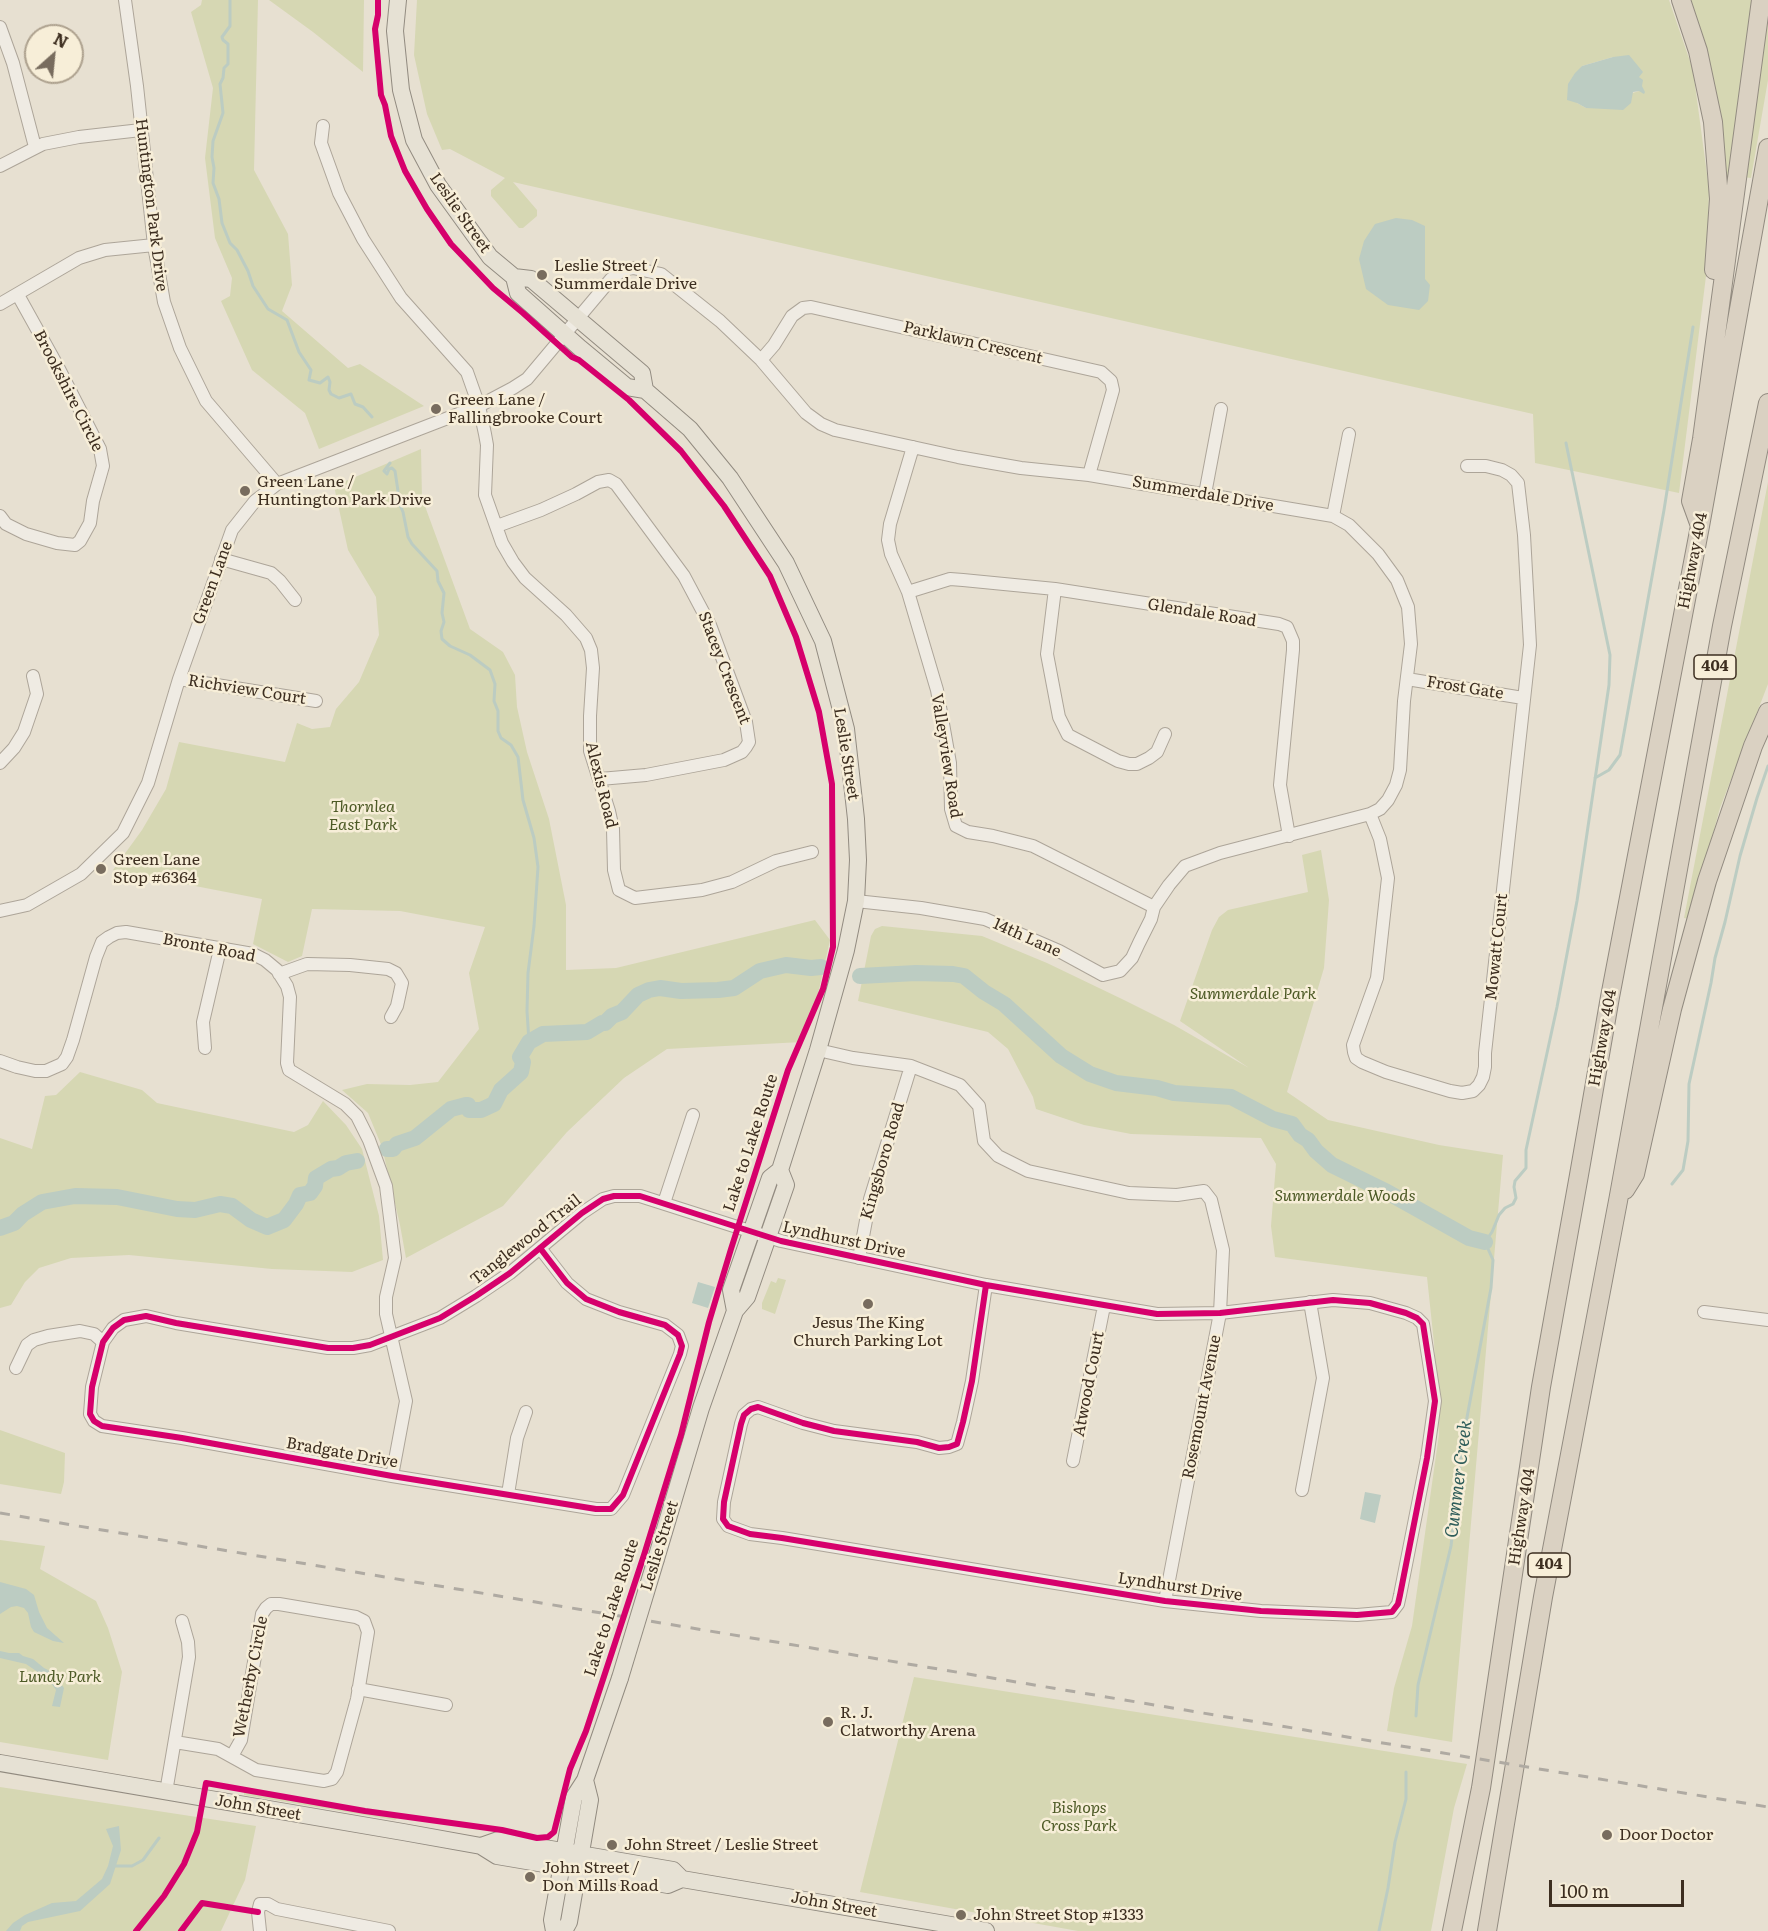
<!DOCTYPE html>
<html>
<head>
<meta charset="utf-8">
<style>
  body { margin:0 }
  #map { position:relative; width:1768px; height:1931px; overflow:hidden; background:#e7e0d1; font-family:Literata,serif }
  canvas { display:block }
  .north { position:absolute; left:24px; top:24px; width:60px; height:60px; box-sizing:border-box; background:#f7eed8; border:2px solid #ada18e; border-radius:50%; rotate:27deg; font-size:16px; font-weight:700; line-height:24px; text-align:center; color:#3d2e20 }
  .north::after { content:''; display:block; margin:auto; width:21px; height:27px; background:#786c5e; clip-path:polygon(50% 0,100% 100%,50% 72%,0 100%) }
  .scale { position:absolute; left:1549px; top:1880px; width:135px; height:27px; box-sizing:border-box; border:3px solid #3d2e20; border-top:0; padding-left:8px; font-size:18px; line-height:21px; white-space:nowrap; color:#3d2e20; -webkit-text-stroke:4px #f7eed8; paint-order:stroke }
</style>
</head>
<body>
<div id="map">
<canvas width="1768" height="1931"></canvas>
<div class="north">N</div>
<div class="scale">100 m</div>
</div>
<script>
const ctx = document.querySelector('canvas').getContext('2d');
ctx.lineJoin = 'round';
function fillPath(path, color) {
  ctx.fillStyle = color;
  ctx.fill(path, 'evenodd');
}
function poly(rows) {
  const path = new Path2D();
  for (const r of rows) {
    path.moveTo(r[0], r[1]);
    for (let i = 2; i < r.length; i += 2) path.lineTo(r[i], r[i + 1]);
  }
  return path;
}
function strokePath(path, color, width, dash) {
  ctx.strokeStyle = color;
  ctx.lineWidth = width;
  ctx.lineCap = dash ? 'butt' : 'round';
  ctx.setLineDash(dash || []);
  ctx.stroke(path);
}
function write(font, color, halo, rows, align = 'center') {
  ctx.font = font + ' Literata,serif';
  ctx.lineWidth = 5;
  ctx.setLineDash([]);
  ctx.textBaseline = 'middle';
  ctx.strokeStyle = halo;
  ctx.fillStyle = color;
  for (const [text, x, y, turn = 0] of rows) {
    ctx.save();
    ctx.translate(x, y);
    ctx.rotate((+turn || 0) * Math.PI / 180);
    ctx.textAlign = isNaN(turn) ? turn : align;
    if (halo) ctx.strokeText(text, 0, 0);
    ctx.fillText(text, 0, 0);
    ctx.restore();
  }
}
const green = poly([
  [202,0,258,0,254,170,288,234,292,285,282,311,348,368,360,364,424,406,319,449,305,413,252,370,221,301,230,296,232,278,215,238,205,158,213,88,191,12,201,5],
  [269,0,364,0,363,72,313,32],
  [417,0,1669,0,1693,70,1709,189,1707,268,1679,493,1535,463,1533,414,513,182,537,210,537,216,523,228,519,228,491,196,491,190,505,178,450,149,442,150,427,114,414,55],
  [1613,57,1639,77,1642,86,1639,91,1586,108,1577,103,1582,66],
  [1424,226,1425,279,1359,259],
  [1688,0,1754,0,1729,189,1723,189],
  [1768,0,1768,80,1751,178,1742,177],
  [421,449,422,498,470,629,503,652,515,675,517,707,527,752,549,819,566,905,566,970,616,968,815,920,830,940,818,994,802,1042,667,1049,624,1078,567,1132,503,1206,406,1258,400,1225,382,1147,368,1113,342,1090,367,1084,410,1085,438,1082,479,1029,469,973,485,927,400,911,312,909,302,956,288,962,253,944,262,899,113,870,142,830,166,789,179,742,285,762,297,723,312,729,330,727,336,709,359,682,379,635,376,597,348,550,334,486],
  [1768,482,1768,684,1720,808,1690,919,1684,918],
  [1321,850,1329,900,1324,968,1287,1092,1328,1120,1439,1145,1503,1155,1452,1742,1387,1731,1394,1688,1412,1626,1439,1434,1434,1343,1427,1277,1275,1257,1271,1226,1276,1164,1261,1138,1131,1134,1084,1125,1036,1109,1033,1097,1008,1049,988,1032,858,1001,871,936,875,929,882,926,982,936,1047,963,1124,1000,1174,1025,1249,1068,1180,1021,1212,930,1219,917,1228,910,1308,892,1302,855],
  [80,1072,142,1090,157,1103,294,1132,308,1125,323,1101,346,1125,362,1149,379,1216,383,1260,352,1272,272,1269,129,1255,71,1258,39,1268,25,1282,11,1305,0,1308,0,1138,32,1149,45,1096,56,1095],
  [778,1278,786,1280,775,1314,762,1309,762,1303,771,1281,776,1283],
  [0,1430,65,1453,64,1482,61,1494,0,1484],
  [0,1540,45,1546,40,1569,96,1601,108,1628,122,1672,108,1760,0,1742],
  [914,1677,1467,1764,1454,1808,1431,1931,1078,1931,860,1892],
  [0,1787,256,1826,245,1880,221,1931,0,1931],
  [244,1790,386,1816,399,1817,395,1820,244,1795]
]);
const water = poly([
  [1629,55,1643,72,1639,77,1643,80,1642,86,1645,92,1644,94,1639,91,1633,92,1631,103,1623,110,1586,108,1577,103,1567,100,1568,84,1575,73,1582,66,1613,57],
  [1396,218,1412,220,1425,226,1425,279,1430,285,1428,301,1419,310,1388,305,1366,289,1359,259,1364,241,1375,224],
  [698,1282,715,1287,708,1308,692,1303],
  [1365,1492,1381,1495,1375,1523,1360,1519],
  [0,1582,26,1589,34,1595,39,1612,47,1628,64,1643,53,1641,34,1632,31,1627,28,1613,24,1608,17,1606,11,1607,0,1614],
  [0,1651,9,1653,19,1653,23,1656,33,1659,44,1668,52,1672,64,1688,60,1707,52,1706,56,1690,48,1679,26,1664,0,1658],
  [119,1826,121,1850,110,1884,80,1911,28,1922,22,1926,20,1931,6,1931,13,1923,25,1915,52,1903,76,1901,102,1879,108,1866,113,1846,106,1829]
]);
const stream = poly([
  [230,0,230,26,222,37,223,40,228,44,228,64,224,68,223,78,220,84,223,113,213,141,212,157,214,168,213,183,219,199,222,223,230,243,237,250,248,271,253,286,268,309,287,320,299,352,311,370,309,380,320,383,328,377,330,382,329,390,331,394,339,398,351,394,355,404,363,407,372,417],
  [390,463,384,471,387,474,389,469,392,468,395,471,398,491,396,496,403,512,408,537,412,544,437,571,438,581,444,593,442,613,444,622,441,631,442,639,450,646,470,655,490,670,495,684,494,701,498,711,498,731,501,738,511,745,518,757,523,800,534,838,538,867,534,926,528,973,527,1011,529,1042],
  [1595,778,1609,770,1620,755,1664,510,1693,327],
  [1672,1184,1683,1170,1688,1141,1689,1084,1711,983,1715,958,1725,922,1740,856,1757,798,1768,766],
  [1416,1716,1418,1685,1451,1546,1463,1439,1491,1288,1493,1260,1485,1242,1492,1232,1499,1215,1505,1208,1513,1204,1516,1198,1514,1187,1515,1181,1526,1168,1526,1150,1557,1007,1577,901,1609,685,1610,655,1566,443],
  [114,1866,132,1866,143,1860,159,1838],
  [1379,1931,1388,1888,1395,1842,1406,1799,1406,1772]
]);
const river = poly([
  [860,976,916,973,953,974,964,976,984,992,1004,1004,1061,1056,1090,1074,1116,1083,1157,1088,1174,1093,1231,1097,1273,1119,1292,1124,1300,1135,1308,1140,1316,1151,1332,1165,1387,1192,1469,1238,1485,1242],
  [387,1149,393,1149,397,1144,415,1138,451,1109,466,1105,468,1105,469,1110,481,1110,494,1104,501,1090,521,1072,523,1062,520,1057,529,1042,543,1034,587,1032,602,1023,605,1023,612,1016,622,1012,638,995,649,990,660,988,681,991,718,990,734,988,760,971,786,965,811,968,821,967],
  [0,1228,14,1223,23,1214,42,1202,75,1196,117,1197,177,1209,195,1210,220,1204,232,1206,251,1220,267,1227,284,1220,296,1204,300,1195,310,1193,315,1186,316,1178,331,1169,338,1168,346,1163,357,1161]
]);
const minor = poly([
  [125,0,137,86,154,245,164,302,180,348,206,401,277,484],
  [0,27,13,63,35,147],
  [323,126,321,143,339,193,363,239,401,298,467,372,479,406,485,434,487,445,485,495,502,543,513,562,525,578,566,615,586,638,591,650,593,668,590,716,590,751,609,811,613,829,614,870,619,890,635,898,702,890,732,882,776,861,812,852],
  [0,166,43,144,79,137,141,130],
  [0,304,79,258,105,250,154,245],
  [761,360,774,345,792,316,803,308,811,307,1101,372,1111,381,1113,390,1089,475],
  [913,447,890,524,888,540,891,554,908,592,937,690,950,763,951,809,956,826,968,832,993,836,1033,846,1154,907],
  [1205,494,1221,409],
  [0,516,6,524,26,534,57,543,75,545,80,541,90,523,93,501,103,466,100,449,58,367,18,295],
  [1333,516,1349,434],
  [497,526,541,510,576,494,598,482,609,480,616,484,684,576,710,625,746,722,749,742,746,747,742,752,724,760,646,775,600,779],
  [221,559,271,573,280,581,295,600],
  [1055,589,1047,654,1059,717,1068,735,1118,761,1129,764,1137,764,1149,758,1157,752,1165,734],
  [908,592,950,579,963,580,1055,589,1279,624,1287,627,1293,641,1293,650,1280,785,1289,836],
  [179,679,316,701],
  [1407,679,1523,698],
  [0,763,14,748,24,732,37,694,33,676],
  [1370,814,1380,839,1388,878,1377,978,1353,1045,1354,1052,1356,1058,1362,1062,1386,1072,1450,1091,1462,1093,1473,1091,1479,1085,1483,1077,1485,1067,1485,1053,1530,645,1524,535,1518,483,1511,475,1502,470,1486,466,1467,466],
  [0,911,27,905,81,874,123,833,148,783,179,679,232,530,255,501,277,484,479,406,513,388,527,379,611,279,623,270,633,268,661,274,720,321,761,360,806,413,821,424,835,430,958,457,1021,468,1089,475,1333,516,1349,525,1378,554,1397,580,1408,607,1411,644,1404,701,1400,770,1396,785,1388,800,1380,809,1370,814,1220,853,1185,866,1169,885,1154,907,1151,919,1139,943,1132,958,1120,971,1103,975,1059,951,985,919,921,908,856,901],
  [279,974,307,964,350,965,388,969,396,973,402,983,397,1006,391,1017],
  [205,1048,203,1022,220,949],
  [818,1050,853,1058,911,1066,960,1085,979,1106,984,1141,998,1156,1028,1171,1129,1193,1177,1195,1204,1191,1211,1200,1223,1250,1220,1313,1165,1601],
  [0,1061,17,1067,35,1071,46,1071,62,1064,67,1057,73,1040,96,957,102,942,109,937,117,933,126,932,253,954,265,960,277,970,287,986,290,997,287,1063,289,1070,345,1104,357,1116,369,1140,386,1186,395,1258,386,1297,386,1314,406,1401,392,1476],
  [664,1203,693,1115],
  [540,1248,567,1283,586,1299,619,1312,665,1325,678,1335,682,1346,680,1354,623,1495,611,1509,596,1509,392,1476,182,1438,102,1426,94,1421,90,1414,92,1387,103,1342,113,1328,124,1320,146,1316,176,1323,328,1348,353,1348,370,1345,440,1318,476,1296,510,1273,582,1213,603,1199,614,1196,640,1196,781,1241,986,1285,1157,1314,1220,1313,1333,1300,1370,1303,1406,1313,1417,1318,1423,1324,1435,1401,1427,1458,1400,1595,1398,1604,1392,1612,1357,1615,1261,1611,1165,1601,782,1538,750,1534,728,1526,723,1519,724,1502,741,1424,744,1415,751,1409,758,1407,803,1423,834,1431,917,1442,939,1448,949,1447,957,1444,963,1422,972,1381,986,1285],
  [859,1258,870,1199,911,1066],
  [1704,1312,1768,1320],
  [16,1368,27,1345,34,1340,48,1336,80,1331,94,1334,103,1342],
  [1073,1461,1104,1306],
  [1302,1490,1323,1378,1310,1302],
  [508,1494,517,1438,526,1412],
  [358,1689,446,1705],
  [175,1742,218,1749,256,1770,324,1781,332,1779,337,1772,357,1699,368,1632,364,1621,356,1617,279,1604,271,1604,266,1608,262,1614,241,1740,232,1756],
  [166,1792,189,1657,188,1642,182,1621],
  [260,1931,258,1912,260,1904,268,1904,277,1909,389,1931]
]);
const major = poly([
  [398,0,395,31,401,90,414,140,438,185,490,257,514,277,531,279,642,373,645,390],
  [514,277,518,293,580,348,627,387,645,390,690,429,730,478,786,563,823,641,846,729,856,819,858,860,856,901,846,950,818,1050,780,1170,770,1178,731,1290,735,1311],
  [656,1559,701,1408,735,1311,747,1297,786,1185,780,1170],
  [0,1763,403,1832,481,1846,497,1856,668,1885,682,1879,986,1931],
  [481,1846,498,1840,673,1870,682,1879],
  [554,1931,552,1920,574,1797,585,1780,620,1678],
  [564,1931,569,1922,590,1800,585,1780]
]);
const highway = poly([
  [1681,0,1698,51,1713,122,1719,199,1714,270],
  [1699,523,1691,501,1702,439,1761,0],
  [1625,1190,1635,1174,1672,1009,1707,881,1753,746,1768,712],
  [1452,1931,1481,1788,1541,1387,1579,1175,1610,997,1700,526,1768,148],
  [1487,1931,1543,1597,1618,1201,1722,626,1768,403]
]);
const rail = poly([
  [0,1513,1768,1807]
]);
const majorBridge = poly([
  [620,1678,656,1559]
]);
const cycleway = poly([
  [540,1248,567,1283,586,1299,619,1312,665,1325,678,1335,682,1346,680,1354,623,1495,611,1509,596,1509,392,1476,182,1438,102,1426,94,1421,90,1414,92,1387,103,1342,113,1328,124,1320,146,1316,176,1323,328,1348,353,1348,370,1345,440,1318,476,1296,510,1273,582,1213,603,1199,614,1196,640,1196,781,1241,986,1285,1157,1314,1220,1313,1333,1300,1370,1303,1406,1313,1417,1318,1423,1324,1435,1401,1427,1458,1400,1595,1398,1604,1392,1612,1357,1615,1261,1611,1165,1601,782,1538,750,1534,728,1526,723,1519,724,1502,741,1424,744,1415,751,1409,758,1407,803,1423,834,1431,917,1442,939,1448,949,1447,957,1444,963,1422,972,1381,986,1285],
  [136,1931,164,1896,184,1864,197,1832,206,1783,365,1811,502,1830,537,1838,548,1837,554,1832,570,1769,586,1731,644,1555,681,1435,709,1322,731,1249,788,1070,823,989,833,947,832,784,819,712,796,637,770,576,724,506,681,451,629,400,579,360,572,357,523,313,493,288,451,244,427,209,405,171,391,136,385,105,381,95,375,29,378,15,378,0],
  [181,1931,202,1903,258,1912]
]);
const markers = [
  [542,275,6,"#786c5e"],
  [436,409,6,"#786c5e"],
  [245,491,6,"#786c5e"],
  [101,869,6,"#786c5e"],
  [868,1304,6,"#786c5e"],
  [828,1722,6,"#786c5e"],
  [1607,1835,6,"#786c5e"],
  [612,1845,6,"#786c5e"],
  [530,1877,6,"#786c5e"],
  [961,1915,6,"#786c5e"]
];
const shields = [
  [1715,667,42],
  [1549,1565,42]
];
const shieldNames = [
  ["404",1715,667],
  ["404",1549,1565]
];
const streetNames = [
  ["Huntington Park Drive",151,205,83],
  ["Leslie Street",460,213,55],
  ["Parklawn Crescent",973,343,13],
  ["Brookshire Circle",68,391,63],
  ["Summerdale Drive",1203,494,10],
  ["Highway 404",1693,561,-79],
  ["Green Lane",213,583,-70],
  ["Glendale Road",1202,613,9],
  ["Stacey Crescent",724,668,69],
  ["Frost Gate",1465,688,9],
  ["Richview Court",247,690,9],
  ["Leslie Street",846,754,81],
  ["Valleyview Road",946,756,81],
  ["Alexis Road",601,785,76],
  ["14th Lane",1027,938,24],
  ["Mowatt Court",1497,947,-84],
  ["Bronte Road",209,948,11],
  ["Highway 404",1603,1038,-80],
  ["Lake to Lake Route",751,1143,-72],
  ["Kingsboro Road",883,1161,-74],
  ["Tanglewood Trail",526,1240,-38],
  ["Lyndhurst Drive",844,1240,12],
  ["Atwood Court",1089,1384,-79],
  ["Rosemount Avenue",1202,1407,-79],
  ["Bradgate Drive",342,1453,10],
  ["Highway 404",1522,1517,-81],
  ["Leslie Street",660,1546,-73],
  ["Lyndhurst Drive",1180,1587,8],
  ["Lake to Lake Route",612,1608,-72],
  ["Wetherby Circle",251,1677,-79],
  ["John Street",258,1808,10],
  ["John Street",834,1905,10]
];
const poiNames = [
  ["Leslie Street /",554,266],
  ["Summerdale Drive",554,284],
  ["Green Lane /",448,400],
  ["Fallingbrooke Court",448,418],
  ["Green Lane /",257,482],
  ["Huntington Park Drive",257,500],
  ["Green Lane",113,860],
  ["Stop #6364",113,878],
  ["Jesus The King",868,1323,"center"],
  ["Church Parking Lot",868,1341,"center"],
  ["R. J.",840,1713],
  ["Clatworthy Arena",840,1731],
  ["Door Doctor",1619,1835],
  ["John Street / Leslie Street",624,1845],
  ["John Street /",542,1868],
  ["Don Mills Road",542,1886],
  ["John Street Stop #1333",973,1915]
];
const parkNames = [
  ["Thornlea",363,807],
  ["East Park",363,825],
  ["Summerdale Park",1253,994],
  ["Summerdale Woods",1345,1196],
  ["Lundy Park",60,1677],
  ["Bishops",1079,1808],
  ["Cross Park",1079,1826]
];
const waterNames = [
  ["Cummer Creek",1459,1479,-83]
];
fillPath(green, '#d6d7b3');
fillPath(water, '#bcccc2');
strokePath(stream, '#bcccc2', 3);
strokePath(river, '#bcccc2', 16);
strokePath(minor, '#ada599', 14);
strokePath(major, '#928b80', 18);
strokePath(highway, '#928b80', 20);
strokePath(minor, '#efebe3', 12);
strokePath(major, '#e6e1d4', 16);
strokePath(highway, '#dad1c2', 18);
strokePath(rail, '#afaaa2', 3, [10, 10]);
strokePath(majorBridge, '#928b80', 18, []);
strokePath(majorBridge, '#e6e1d4', 16);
strokePath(cycleway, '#d6006c', 6);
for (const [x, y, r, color] of markers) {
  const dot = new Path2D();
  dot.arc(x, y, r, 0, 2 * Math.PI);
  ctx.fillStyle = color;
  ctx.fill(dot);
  strokePath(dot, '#f7eed8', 2);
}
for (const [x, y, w] of shields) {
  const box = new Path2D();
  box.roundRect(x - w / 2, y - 12, w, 24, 4.5);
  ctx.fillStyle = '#f7eed8';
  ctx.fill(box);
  strokePath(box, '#3d2e20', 1.5);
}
write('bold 15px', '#3d2e20', null, shieldNames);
write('16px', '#3d2e20', '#f7eed8', streetNames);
write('16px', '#3d2e20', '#f7eed8', poiNames, 'left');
write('italic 16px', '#4d5a26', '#f7eed8', parkNames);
write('italic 18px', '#2f5d5a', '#f7eed8', waterNames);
</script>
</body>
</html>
